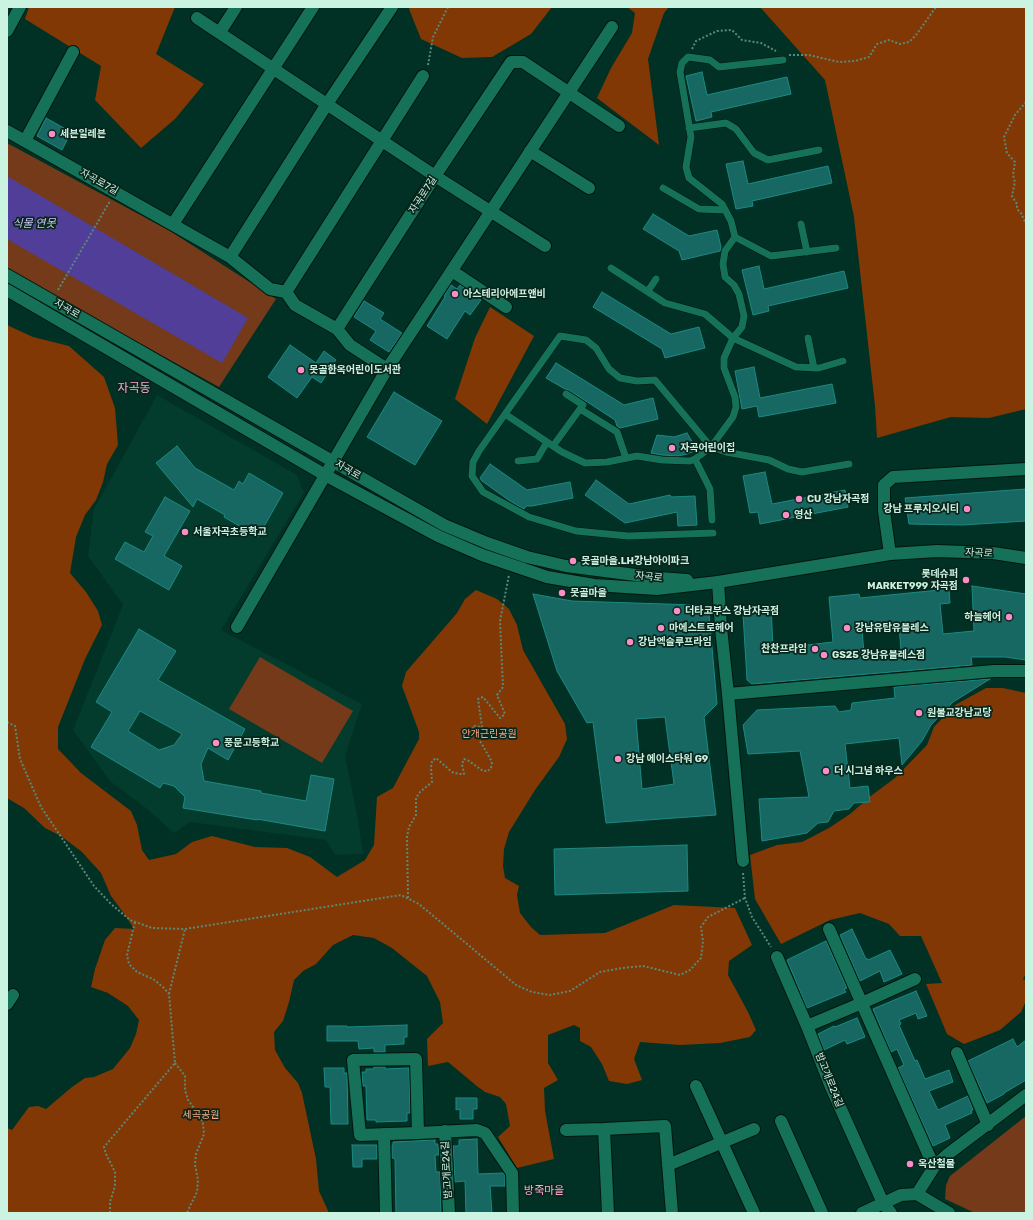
<!DOCTYPE html>
<html>
<head>
<meta charset="utf-8">
<style>
  body { margin:0 }
  #map { position:relative; width:1033px; height:1220px; overflow:hidden; background:#003124; font-family:Rubik,sans-serif }
  canvas { display:block }
  .frame { position:absolute; inset:0; border:8px solid #cbf3e2; pointer-events:none }
</style>
</head>
<body>
<div id="map">
<canvas width="1033" height="1220"></canvas>
<div class="frame"></div>
</div>
<script>
const ctx = document.querySelector('canvas').getContext('2d');
ctx.lineJoin = 'round';
function fillPath(path, color) {
  ctx.fillStyle = color;
  ctx.fill(path, 'evenodd');
}
function poly(rows) {
  const path = new Path2D();
  for (const r of rows) {
    path.moveTo(r[0], r[1]);
    for (let i = 2; i < r.length; i += 2) path.lineTo(r[i], r[i + 1]);
  }
  return path;
}
function strokePath(path, color, width, dash) {
  ctx.strokeStyle = color;
  ctx.lineWidth = width;
  ctx.lineCap = dash ? 'butt' : 'round';
  ctx.setLineDash(dash || []);
  ctx.stroke(path);
}
function write(font, color, halo, rows, align = 'center') {
  ctx.font = font + ' Rubik,"Noto Sans KR",sans-serif';
  ctx.lineWidth = 3.5;
  ctx.setLineDash([]);
  ctx.textBaseline = 'middle';
  ctx.strokeStyle = halo;
  ctx.fillStyle = color;
  for (const [text, x, y, turn = 0] of rows) {
    ctx.save();
    ctx.translate(x, y);
    ctx.rotate((+turn || 0) * Math.PI / 180);
    ctx.textAlign = isNaN(turn) ? turn : align;
    if (halo) ctx.strokeText(text, 0, 0);
    ctx.fillText(text, 0, 0);
    ctx.restore();
  }
}
const built = poly([
  [157,395,297,475,304,493,221,630,362,704,345,756,358,819,363,854,335,855,326,840,190,822,174,833,146,808,110,781,73,730,123,605,88,556,94,509]
]);
const green = poly([
  [7,143,170,231,276,299,219,387,121,333,7,268],
  [260,657,353,711,322,763,229,709],
  [1026,1116,1026,1213,975,1213,945,1199,946,1185,950,1176]
]);
const forest = poly([
  [29,7,175,7,156,54,204,84,175,119,141,148,95,100,101,66,25,19],
  [410,7,552,7,531,34,492,57,462,58,421,39,409,9],
  [627,7,669,7,664,13,648,59,659,145,597,98,611,68,632,33,635,13],
  [760,7,1026,7,1026,409,989,418,951,417,877,438,875,406,854,217,825,80],
  [490,307,534,336,487,424,455,399,475,338],
  [7,325,33,337,69,346,104,377,115,408,118,445,107,464,103,482,96,500,85,515,76,537,70,573,86,592,98,611,102,625,85,659,58,727,58,749,81,773,131,811,137,825,142,850,149,860,176,854,192,842,212,836,255,847,287,848,310,857,337,877,365,860,374,845,377,797,393,788,419,739,419,732,402,686,406,672,457,613,465,599,476,590,497,599,509,609,517,625,523,650,565,724,567,739,559,757,535,790,509,832,504,849,503,866,505,878,519,886,517,895,520,913,531,927,540,935,605,933,674,905,735,908,752,945,729,961,728,975,748,1012,756,1030,750,1037,720,1043,680,1045,640,1042,634,1059,642,1080,627,1084,609,1081,602,1064,591,1047,580,1041,580,1028,574,1025,548,1035,548,1063,558,1080,544,1088,545,1111,554,1159,517,1168,498,1137,510,1126,506,1104,500,1097,485,1092,478,1087,448,1062,428,1066,427,1039,443,1023,440,1002,427,976,392,948,374,938,353,935,333,945,316,964,303,971,294,980,289,1002,283,1021,274,1032,275,1050,285,1068,298,1083,302,1093,316,1159,319,1191,329,1213,7,1213,7,1128,12,1130,29,1107,38,1106,46,1109,72,1087,85,1078,94,1077,113,1069,130,1048,136,1034,139,1020,128,1006,108,993,91,987,95,969,105,940,115,928,134,929,125,915,111,896,101,873,82,852,61,836,45,828,24,808,7,798],
  [986,688,1003,688,1026,693,1026,973,1023,979,1026,981,1026,1001,1021,1012,1000,1030,964,1044,947,1034,926,984,942,983,921,936,900,936,889,924,860,913,830,920,781,944,755,899,750,855,777,845,802,842,829,828,850,814,872,795,895,778,927,745,934,727,955,705]
]);
const water = poly([
  [7,176,248,318,222,363,7,239]
]);
const building = poly([
  [702,72,707,95,787,77,791,94,711,112,712,117,696,121,686,76,702,72],
  [46,118,71,132,62,150,37,136,46,118],
  [743,161,748,184,828,166,832,183,752,201,753,206,736,209,726,164,743,161],
  [653,214,689,236,717,230,721,247,720,251,682,260,679,251,643,229,653,214],
  [759,266,764,289,844,271,848,288,768,306,769,311,753,315,742,270,759,266],
  [451,285,457,289,460,285,481,300,470,315,465,311,447,339,427,326,445,297,444,296,451,285],
  [602,292,671,334,699,327,705,348,665,358,662,349,593,307,602,292],
  [364,301,384,313,380,319,402,333,389,352,370,340,376,331,354,317,364,301],
  [290,345,316,363,324,351,336,360,321,383,312,377,297,398,268,377,290,345],
  [556,363,624,405,653,398,658,419,620,428,617,426,615,420,569,390,565,389,546,378,556,363],
  [754,367,760,398,832,384,836,403,759,417,757,406,742,409,735,371,754,367],
  [394,392,442,421,415,465,367,437,394,392],
  [687,433,697,450,687,454,678,456,662,455,651,453,657,435,674,437,687,433],
  [177,446,195,468,234,490,239,481,243,484,249,473,283,493,258,537,224,517,225,515,197,499,193,507,156,463,177,446],
  [490,464,527,490,570,482,573,498,532,506,526,506,524,509,510,501,482,481,480,478,490,464],
  [765,472,772,504,845,490,848,507,760,524,758,512,750,513,743,476,765,472],
  [596,480,629,504,670,495,671,497,695,496,697,525,678,526,677,512,625,523,585,495,596,480],
  [1026,489,1026,521,962,525,909,524,905,498,1026,489],
  [165,497,190,511,164,556,182,566,169,590,115,559,125,542,144,552,153,536,145,532,165,497],
  [972,586,1026,594,1026,660,1005,657,971,657,972,665,752,684,747,680,743,614,748,608,771,605,773,649,833,642,829,597,859,594,860,598,949,589,950,603,940,604,943,634,974,631,972,586],
  [899,626,901,650,864,654,862,629,899,626],
  [533,594,572,601,696,605,709,613,717,704,704,717,716,815,606,823,593,722,587,723,557,671,533,594],
  [665,717,674,784,642,789,636,719,665,717],
  [139,629,176,651,158,680,245,729,228,760,208,748,201,764,204,781,261,791,261,793,306,801,311,775,334,779,325,831,257,819,257,820,183,808,185,797,174,786,163,783,160,788,91,747,112,712,96,702,139,629],
  [140,711,182,734,174,745,159,750,128,731,140,711],
  [990,679,953,702,931,725,922,741,902,765,899,738,845,744,850,788,868,786,870,802,854,803,849,809,834,811,828,822,818,823,807,833,762,841,759,799,809,797,800,751,748,754,743,725,757,710,835,706,839,712,851,710,852,703,895,698,894,687,990,679],
  [687,845,688,891,555,895,554,849,687,845],
  [852,929,866,959,868,959,868,960,890,950,902,974,884,982,880,971,860,981,840,935,852,929],
  [826,941,847,988,844,989,846,992,807,1008,787,960,826,941],
  [916,991,927,1016,918,1019,916,1013,899,1020,901,1024,899,1025,915,1061,917,1060,925,1079,949,1070,953,1082,929,1091,938,1110,968,1096,973,1110,971,1111,972,1113,945,1125,950,1138,933,1146,898,1068,904,1065,897,1049,891,1052,873,1009,916,991],
  [857,1018,865,1037,847,1044,845,1040,824,1050,818,1034,834,1026,835,1027,857,1018],
  [407,1025,407,1037,404,1037,404,1044,385,1045,385,1052,374,1052,374,1048,359,1049,358,1041,327,1041,327,1026,347,1026,347,1027,407,1025],
  [1013,1039,1017,1047,1026,1040,1026,1080,1004,1093,1004,1094,987,1103,968,1061,1013,1039],
  [374,1067,385,1067,385,1069,409,1068,410,1113,407,1113,407,1121,376,1122,376,1120,367,1120,366,1086,363,1086,362,1072,366,1072,366,1069,374,1069,374,1067],
  [324,1068,344,1068,344,1073,347,1073,348,1124,331,1124,330,1087,325,1087,324,1068],
  [456,1098,477,1098,477,1109,473,1109,473,1119,460,1119,460,1109,456,1110,456,1098],
  [477,1139,478,1174,503,1173,505,1175,505,1186,490,1186,492,1213,466,1213,465,1181,455,1182,453,1146,459,1146,459,1140,477,1139],
  [435,1140,435,1144,438,1144,439,1155,435,1155,436,1172,440,1172,441,1213,396,1213,395,1160,394,1158,392,1158,392,1145,393,1145,393,1142,435,1140],
  [352,1145,377,1145,377,1159,362,1159,362,1167,353,1167,352,1145]
]);
const path = poly([
  [692,49,696,41,717,31,732,30,742,40,761,43,776,51],
  [789,55,809,55,839,62,855,61,869,57,877,44,889,40,900,44,909,42,916,35,936,7],
  [428,65,433,37,448,7],
  [1026,102,1015,115,1004,137,1007,153,1015,162,1013,175,1015,182,1012,196,1017,204,1017,209,1021,213,1026,224],
  [58,290,110,201],
  [7,722,15,726,20,759,41,807,94,886,111,904,130,920,152,928,185,929,401,895,419,904,516,985,532,992,550,995,570,991,600,972,622,968,643,966,680,975,690,970,701,958,703,941,701,927,708,917,745,898],
  [743,873,745,898,752,917,771,947],
  [408,898,407,837,409,827,416,815,416,798,420,792,432,782,431,767,432,761,436,758,452,772,459,774,464,774,462,764,464,759,469,761,483,771,488,771,491,768,492,762,483,746,473,730,473,726,482,727,478,699,483,697,500,718,505,714,497,695,503,687,500,621,509,575],
  [169,994,185,929],
  [175,1063,185,1076,185,1090,188,1100,200,1116,203,1124,204,1134,196,1154,195,1165,198,1180,197,1192,190,1206,187,1213],
  [110,1213,110,1202,115,1186,115,1172,106,1154,104,1147,175,1063,169,994,163,987,153,979,137,972,129,964,127,955,135,922]
]);
const lane = poly([
  [689,128,726,123,736,129,754,153,768,160,819,150],
  [663,188,699,209,725,210],
  [801,224,807,252],
  [735,237,771,256,836,248],
  [611,268,665,303,705,314,733,338,796,367,819,368,843,361],
  [648,291,656,279],
  [808,338,814,368],
  [566,394,583,405,580,409,617,432,626,458],
  [505,414,562,452,585,463,607,462,637,456,662,460,690,461,695,459],
  [553,446,580,409],
  [518,461,537,459,547,442],
  [712,520,710,489,695,459,711,447,733,417,736,407,735,397,724,368,724,358,733,338,742,327,744,316,739,294,734,285,725,277,723,264,725,251,735,237,731,221,722,204,689,178,686,167,691,137,680,72,682,63,688,57,710,60,719,67,783,60],
  [713,533,628,536,576,531,529,517,483,492,472,476,473,462,479,451,560,336,586,340,596,348,609,369,620,378,637,381,655,380,711,447,726,452,769,460,788,469,802,472,849,464]
]);
const street = poly([
  [197,18,435,176,545,246],
  [7,31,20,7],
  [220,32,236,7],
  [7,131,230,257,270,289,286,292,295,305,337,329,350,345,387,369],
  [25,141,73,52],
  [530,151,589,188],
  [173,224,313,7],
  [230,257,327,104,392,7],
  [452,271,506,307],
  [286,292,423,76],
  [337,329,435,176,511,62,523,62,619,126],
  [890,554,884,511,884,485,893,477,1026,469],
  [718,582,721,628,728,694,743,861],
  [237,627,387,369,612,27],
  [728,694,994,671,1026,671],
  [829,929,934,1167],
  [777,957,807,1026,831,1087,883,1203,891,1213],
  [7,1004,13,995],
  [807,1026,862,1003,915,979],
  [957,1053,988,1125],
  [696,1086,754,1213],
  [781,1121,822,1213],
  [604,1129,665,1126,672,1213],
  [566,1130,604,1129,608,1213],
  [445,1131,449,1213],
  [418,1133,360,1135,353,1060,416,1059,418,1133,477,1130,485,1133,512,1173,513,1213],
  [384,1134,386,1213],
  [668,1165,754,1129],
  [917,1194,934,1167,948,1154,1026,1095],
  [862,1213,901,1195,917,1194,949,1213]
]);
const secondary = poly([
  [7,275,444,525,487,543,527,557,566,566,659,578,687,580],
  [7,290,325,475,438,536,482,555,547,577,594,585,657,589,718,582,890,554,937,551,993,553,1026,558]
]);
const markers = [
  [52,134,4,"#fa8fc7"],
  [455,294,4,"#fa8fc7"],
  [301,370,4,"#fa8fc7"],
  [672,448,4,"#fa8fc7"],
  [799,499,4,"#fa8fc7"],
  [967,509,4,"#fa8fc7"],
  [786,515,4,"#fa8fc7"],
  [185,532,4,"#fa8fc7"],
  [573,561,4,"#fa8fc7"],
  [966,580,4,"#fa8fc7"],
  [562,593,4,"#fa8fc7"],
  [677,611,4,"#fa8fc7"],
  [1009,617,4,"#fa8fc7"],
  [661,628,4,"#fa8fc7"],
  [847,628,4,"#fa8fc7"],
  [630,642,4,"#fa8fc7"],
  [815,649,4,"#fa8fc7"],
  [824,655,4,"#fa8fc7"],
  [919,713,4,"#fa8fc7"],
  [216,743,4,"#fa8fc7"],
  [618,759,4,"#fa8fc7"],
  [826,771,4,"#fa8fc7"],
  [910,1164,4,"#fa8fc7"]
];
const poiNames = [
  ["세븐일레븐",60,134],
  ["아스테리아에프앤비",463,294],
  ["못골한옥어린이도서관",309,370],
  ["자곡어린이집",680,448],
  ["CU 강남자곡점",807,499],
  ["강남 프루지오시티",959,509,"right"],
  ["영산",794,515],
  ["서울자곡초등학교",193,532],
  ["못골마을.LH강남아이파크",581,561],
  ["롯데슈퍼",958,574,"right"],
  ["MARKET999 자곡점",958,586,"right"],
  ["못골마을",570,593],
  ["더타코부스 강남자곡점",685,611],
  ["하늘헤어",1001,617,"right"],
  ["마에스트로헤어",669,628],
  ["강남유탑유블레스",855,628],
  ["강남엑슬루프라임",638,642],
  ["찬찬프라임",807,649,"right"],
  ["GS25 강남유블레스점",832,655],
  ["원불교강남교당",927,713],
  ["풍문고등학교",224,743],
  ["강남 에이스타워 G9",626,759],
  ["더 시그넘 하우스",834,771],
  ["옥산철물",918,1164]
];
const streetNames = [
  ["자곡로7길",99,182,29],
  ["자곡로7길",423,195,-57],
  ["자곡로",67,309,30],
  ["자곡로",348,470,30],
  ["자곡로",979,553,3],
  ["자곡로",649,577,6],
  ["밤고개로24길",829,1080,68],
  ["밤고개로24길",447,1170,-93]
];
const parkNames = [
  ["안개근린공원",489,734],
  ["세곡공원",201,1115]
];
const waterNames = [
  ["식물 연못",34,224]
];
const neighbourhoodNames = [
  ["방죽마을",544,1191]
];
const quarterNames = [
  ["자곡동",134,389]
];
fillPath(built, '#033c2c');
fillPath(green, '#743a19');
fillPath(forest, '#813804');
fillPath(water, '#513e99');
fillPath(building, '#176863');
strokePath(building, '#1b8a83', 1);
strokePath(lane, '#00170e', 8);
strokePath(street, '#00170e', 14);
strokePath(secondary, '#00170e', 14);
strokePath(path, '#5b8879', 2, [2, 2]);
strokePath(lane, '#157258', 7);
strokePath(street, '#157258', 12);
strokePath(secondary, '#157258', 12);
for (const [x, y, r, color] of markers) {
  const dot = new Path2D();
  dot.arc(x, y, r, 0, 2 * Math.PI);
  ctx.fillStyle = color;
  ctx.fill(dot);
  strokePath(dot, '#0a251c', 1.5);
}
write('bold 10px', '#cbf3e2', '#0a251c', poiNames, 'left');
write('10px', '#cbf3e2', '#0a251c', streetNames);
write('10px', '#f5a982', '#0a251c', parkNames);
write('italic 11px', '#cdc9fb', '#0a251c', waterNames);
write('11px', '#f7abd0', '#0a251c', neighbourhoodNames);
write('12px', '#f7abd0', '#0a251c', quarterNames);
</script>
</body>
</html>
